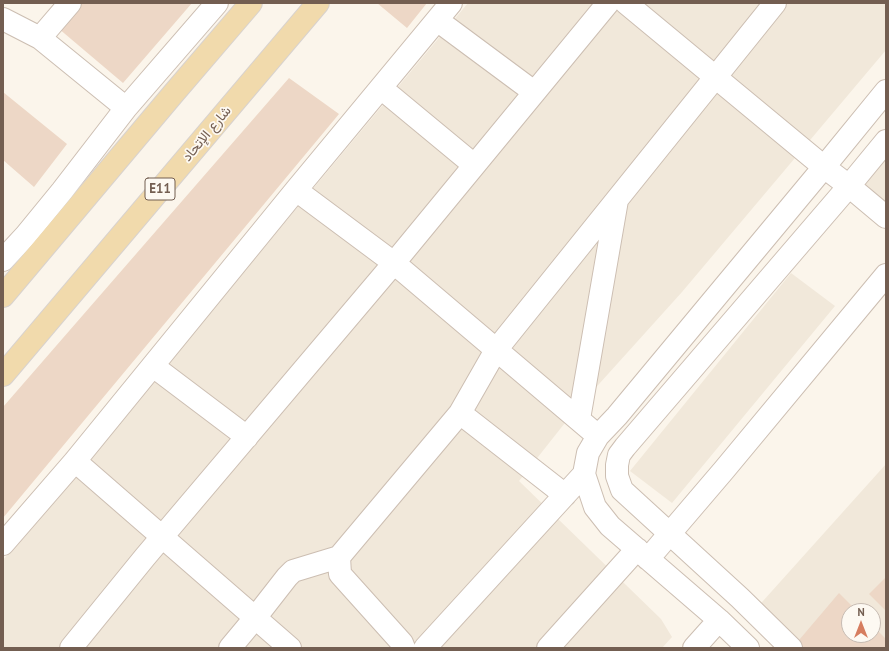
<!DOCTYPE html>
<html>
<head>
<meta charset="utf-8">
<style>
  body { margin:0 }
  #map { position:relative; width:889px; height:651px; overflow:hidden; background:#fbf5eb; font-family:"PT Sans",sans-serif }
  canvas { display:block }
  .frame { position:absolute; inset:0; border:4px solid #735e51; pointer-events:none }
  .north { position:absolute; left:841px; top:603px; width:40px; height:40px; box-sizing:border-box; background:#fdf9f2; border:1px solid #c6bbb2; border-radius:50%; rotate:0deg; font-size:11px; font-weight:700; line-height:16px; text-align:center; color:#735e51 }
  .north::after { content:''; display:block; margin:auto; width:14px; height:18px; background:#d67d5f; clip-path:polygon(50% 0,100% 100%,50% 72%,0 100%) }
</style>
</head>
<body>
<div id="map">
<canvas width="889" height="651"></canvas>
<div class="frame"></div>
<div class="north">N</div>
</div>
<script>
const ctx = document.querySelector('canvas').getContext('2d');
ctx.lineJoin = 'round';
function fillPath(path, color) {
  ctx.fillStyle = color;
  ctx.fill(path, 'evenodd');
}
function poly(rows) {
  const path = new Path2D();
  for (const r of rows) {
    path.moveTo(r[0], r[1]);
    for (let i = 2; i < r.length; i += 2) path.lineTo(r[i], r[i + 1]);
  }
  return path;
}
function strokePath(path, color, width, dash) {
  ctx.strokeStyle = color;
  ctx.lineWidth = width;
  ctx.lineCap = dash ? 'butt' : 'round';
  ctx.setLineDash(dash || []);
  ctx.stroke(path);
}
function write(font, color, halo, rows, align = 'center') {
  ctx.font = font + ' "PT Sans",Vazirmatn,sans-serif';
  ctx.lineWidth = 3.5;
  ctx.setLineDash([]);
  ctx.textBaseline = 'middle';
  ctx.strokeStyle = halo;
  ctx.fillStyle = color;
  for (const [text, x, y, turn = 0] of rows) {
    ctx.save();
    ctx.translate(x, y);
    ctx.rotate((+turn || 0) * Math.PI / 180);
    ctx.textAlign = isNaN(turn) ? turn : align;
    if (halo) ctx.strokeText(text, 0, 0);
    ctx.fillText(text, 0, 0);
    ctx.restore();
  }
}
const residential = poly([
  [468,3,886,3,886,50,682,292,572,414,519,481,661,619,672,637,662,648,3,648,3,560],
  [886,137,886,204,853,177],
  [791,273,835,306,672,503,630,471],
  [886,464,886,648,795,648,754,611],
  [849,611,873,611,873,635,849,635]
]);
const building = poly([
  [80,3,192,3,123,83,58,28],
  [377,3,427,3,407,28],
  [289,78,339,114,3,518,3,407],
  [3,92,67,144,34,187,3,160],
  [886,577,886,611,869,594],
  [839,593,857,611,849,611,849,635,873,635,873,626,886,639,886,648,796,648,794,646]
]);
const minor = poly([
  [626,3,824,167,849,186,886,217],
  [3,19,40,38,126,108],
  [437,20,534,92],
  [40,38,70,3],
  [381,88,474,165],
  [296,190,394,263,598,436],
  [3,260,26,235,62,191,126,108,217,3],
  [153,366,247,437],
  [460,413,565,495],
  [579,419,617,200],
  [75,461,290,648],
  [3,544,75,461,296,190,451,3],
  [339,557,340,574,402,643,404,648],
  [648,559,724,470,886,275],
  [71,648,145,557,394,263,608,3],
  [230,648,255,618,287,577,293,571,339,557,460,413,496,350,775,3],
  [425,648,584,474],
  [548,648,637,549],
  [694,648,719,620],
  [748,648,719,620,610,526,595,507,584,474,588,453,598,436,617,416,824,167,886,91],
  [791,648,740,598,622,490,617,476,617,465,619,455,625,447,849,186,886,141]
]);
const major = poly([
  [3,296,173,94,251,3],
  [3,375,318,3]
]);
const shields = [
  [160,189,30]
];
const shieldNames = [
  ["E11",160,189]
];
const streetNames = [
  ["شارع الإتحاد",207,134,-50]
];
fillPath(residential, '#f1e8da');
fillPath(building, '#edd7c6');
strokePath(minor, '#ccbeb2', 24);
strokePath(major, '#d8d2ce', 24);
strokePath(minor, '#fff', 22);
strokePath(major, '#f1daac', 22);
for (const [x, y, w] of shields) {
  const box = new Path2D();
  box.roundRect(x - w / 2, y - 11, w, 22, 3);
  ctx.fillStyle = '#fdf9f2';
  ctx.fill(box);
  strokePath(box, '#735e51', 1);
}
write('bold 13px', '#735e51', null, shieldNames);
write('14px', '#735e51', '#fdf9f2', streetNames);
</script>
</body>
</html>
